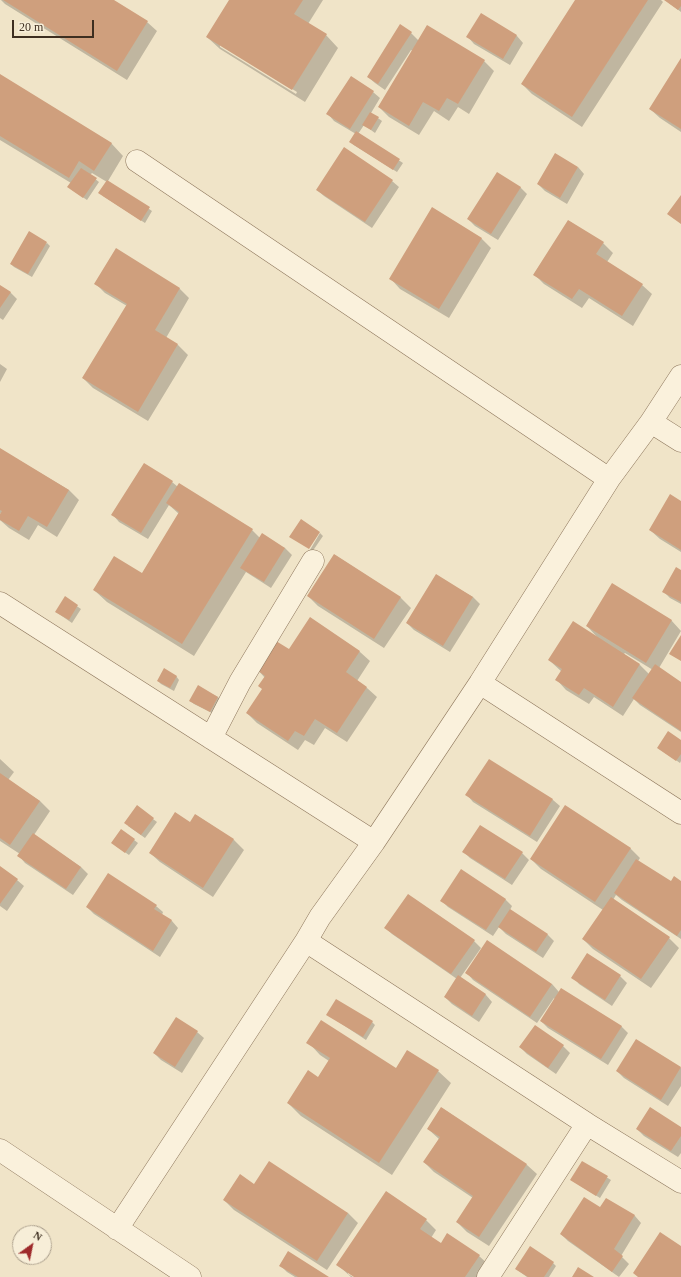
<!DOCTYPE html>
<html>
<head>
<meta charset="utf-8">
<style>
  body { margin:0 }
  #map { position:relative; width:681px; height:1277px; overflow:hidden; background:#f0e4c8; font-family:Georgia,serif }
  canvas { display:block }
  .north { position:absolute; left:12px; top:1225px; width:40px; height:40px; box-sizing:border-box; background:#f7eed8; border:1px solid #ada18e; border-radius:50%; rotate:33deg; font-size:11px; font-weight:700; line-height:16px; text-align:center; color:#3d2e20 }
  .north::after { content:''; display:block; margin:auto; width:14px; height:18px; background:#9e2a2b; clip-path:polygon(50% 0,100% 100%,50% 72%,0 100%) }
  .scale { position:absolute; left:12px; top:20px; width:82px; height:18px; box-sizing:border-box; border:2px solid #3d2e20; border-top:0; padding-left:5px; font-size:12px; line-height:14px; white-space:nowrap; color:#3d2e20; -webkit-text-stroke:3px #f7eed8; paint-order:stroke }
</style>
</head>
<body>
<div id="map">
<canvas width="681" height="1277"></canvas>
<div class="north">N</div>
<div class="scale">20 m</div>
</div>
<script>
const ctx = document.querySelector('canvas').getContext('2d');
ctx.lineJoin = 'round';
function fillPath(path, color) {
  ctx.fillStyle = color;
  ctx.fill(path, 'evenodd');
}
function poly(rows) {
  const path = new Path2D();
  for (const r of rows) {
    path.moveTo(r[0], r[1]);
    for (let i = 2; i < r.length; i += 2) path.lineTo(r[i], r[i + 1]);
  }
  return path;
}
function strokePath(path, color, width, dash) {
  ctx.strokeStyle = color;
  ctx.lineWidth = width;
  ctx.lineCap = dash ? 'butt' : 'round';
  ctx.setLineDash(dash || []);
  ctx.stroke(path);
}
const shadow = poly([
  [1,0,113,0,147,22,157,31,127,80,5,4],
  [230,0,323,0,308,24,326,35,338,48,305,102,220,49,207,37],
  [220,44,297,92,296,94,220,47],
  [577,0,661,0,663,2,582,127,532,94,522,84],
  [666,0,681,0,681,12,669,3],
  [481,15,517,36,523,43,510,65,474,44,468,37],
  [411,33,419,41,484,61,494,71,469,114,458,107,449,121,434,111,419,135,389,117,379,107,413,51,411,50,385,90,375,83,368,77],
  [681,60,681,132,660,118,650,109],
  [0,76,111,143,123,156,108,181,152,211,145,223,103,196,107,182,92,173,90,175,99,182,87,200,72,190,71,183,0,140],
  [373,92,380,98,371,113,382,121,375,133,364,125,358,134,403,163,397,172,354,145,351,142,356,134,334,121,328,114],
  [578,167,584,174,567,204,545,191,538,184],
  [392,181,399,187,372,228,324,196,317,190],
  [520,187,527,194,498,240,475,226,468,219],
  [569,221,603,243,613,253,607,262,642,285,652,294,633,326,589,298,582,308,544,284,534,274],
  [481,238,491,248,449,318,400,289,391,279],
  [47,243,50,246,32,277,14,267,11,264],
  [95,283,179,288,189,298,166,338,178,345,188,355,148,421,93,388,83,378,127,306,105,293],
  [0,286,10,292,17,299,3,320,0,318],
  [0,364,7,369,0,382],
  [0,449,69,490,79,500,57,537,38,525,29,540,9,528,0,520,1,514,0,513],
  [172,482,178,487,252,530,260,538,285,548,292,555,271,588,246,572,194,656,107,602,94,590,142,574,179,514,169,505,148,539,119,522,113,515],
  [681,502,681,552,660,539,650,530],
  [320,533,323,536,312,552,310,550],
  [335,555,401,598,411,608,384,648,318,606,308,596],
  [681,571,681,604,670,598,663,591],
  [436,576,473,597,480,604,450,652,414,630,407,623],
  [65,598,81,609,72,623,56,612],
  [310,618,360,652,370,661,357,681,367,688,377,697,347,742,325,728,314,745,305,740,298,750,257,723,247,713,263,689,265,678,258,670,289,650],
  [671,620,681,631,659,668,681,683,681,732,640,705,634,699,623,716,594,697,589,704,566,690,557,680,562,672,549,660,597,637,587,626],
  [625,653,653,670,649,674,640,665,624,654],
  [176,676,179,680,174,691,161,684,158,681],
  [198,687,218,697,221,701,214,714,194,704,190,701],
  [681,741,681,761,680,763,658,748],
  [0,759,14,772,8,780,40,801,50,811,34,835,81,867,88,874,73,895,25,863,19,856,20,854,0,841],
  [489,760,553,800,560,806,537,842,473,802,467,795],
  [137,807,157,822,145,838,128,826],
  [196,815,234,840,244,850,213,897,160,862,150,853,190,823],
  [121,830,138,843,129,855,116,846],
  [630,848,640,858,638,861,671,883,681,882,681,939,622,900,616,895,613,900,669,938,679,948,651,988,593,949,583,939,603,910,541,869,531,859],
  [464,852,522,853,529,860,512,885,470,858],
  [0,868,17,880,24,886,7,911,0,906],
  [505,899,512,906,510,910,548,935,554,941,543,958,506,934,499,927,493,936,448,907,442,901],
  [156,906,163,912,162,915,172,921,178,928,160,957,94,914,87,907],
  [386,928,474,941,481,948,460,978,486,995,492,1002,479,1022,452,1004,445,997,457,979,392,934],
  [587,955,620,976,627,983,612,1006,579,984,573,977],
  [467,973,552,984,559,992,621,1026,628,1033,608,1065,548,1028,541,1021,555,999,554,998,537,1023,473,980],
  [328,1015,372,1022,375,1025,366,1040],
  [535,1026,563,1046,570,1053,556,1074,527,1054,520,1047],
  [197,1032,204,1038,182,1073,161,1060,154,1053],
  [636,1040,681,1068,681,1086,668,1106,624,1078,617,1071],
  [308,1042,396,1069,408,1051,438,1071,451,1083,392,1175,301,1116,288,1103,318,1078,329,1061,320,1055],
  [442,1108,527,1165,537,1174,489,1246,467,1232,457,1222,473,1198,434,1172,424,1162,439,1139,428,1129],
  [681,1128,681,1153,678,1157,644,1136,637,1129],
  [582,1162,611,1180,600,1198,571,1180],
  [254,1185,348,1213,358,1223,327,1270,234,1210,224,1200],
  [606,1199,635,1216,641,1223,621,1256,629,1264,619,1277,568,1241,561,1234,600,1209],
  [426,1220,436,1230,431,1238,441,1244,479,1256,489,1265,482,1277,356,1277,348,1271,348,1274,353,1277,351,1277,338,1265],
  [553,1263,556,1266,549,1277,527,1277,516,1269],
  [280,1265,327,1277,295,1277,287,1272]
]);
const building = poly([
  [3,0,114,0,148,21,117,71],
  [229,0,303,0,294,14,327,34,292,90,206,37],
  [575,0,648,0,572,117,521,84],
  [664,0,681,0,681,6,678,10],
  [481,13,517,35,503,59,466,37],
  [400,24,412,32,378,84,367,77],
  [427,25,485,60,458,104,447,98,439,111,423,102,409,126,378,107],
  [681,58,681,129,649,109],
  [0,74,112,143,94,171,79,161,69,178,0,136],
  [351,76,374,91,350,129,326,114],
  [370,112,379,117,371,130,362,125],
  [356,131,400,159,393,170,349,142],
  [344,147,393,180,365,222,316,190],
  [555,153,578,167,560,198,537,184],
  [81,168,97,178,83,198,67,187],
  [497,172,521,187,491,234,467,219],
  [107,180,150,207,141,221,98,193],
  [681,195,681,224,667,214],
  [432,207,482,238,439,309,389,279],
  [568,220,604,242,596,254,643,284,622,316,579,289,572,299,533,275],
  [29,231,47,242,28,274,10,264],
  [116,248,180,288,155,330,178,344,138,412,82,378,127,304,94,284],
  [0,285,11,292,0,308],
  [0,448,69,490,47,527,28,516,19,531,0,520,0,514,2,511,0,510],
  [144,463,173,481,141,533,111,515],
  [179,483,253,529,182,644,93,590,114,556,142,573,179,512,166,503],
  [670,494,681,501,681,550,649,530],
  [301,519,320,532,309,549,289,537],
  [262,533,285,548,264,582,240,568],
  [334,554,401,597,374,639,307,596],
  [676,567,681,570,681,602,662,592],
  [436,574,473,597,443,646,406,623],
  [612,583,672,620,646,663,586,626],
  [65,596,78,605,69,620,55,612],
  [310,617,360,651,346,672,367,687,337,733,315,719,304,736,295,731,288,741,246,713,262,689,258,686,265,676,257,670,276,641,289,649],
  [573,621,640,664,613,707,584,688,579,695,555,680,562,669,548,660],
  [681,635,681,661,669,654],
  [655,664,681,682,681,731,632,698],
  [164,668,177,676,170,688,157,681],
  [198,685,218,697,210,712,189,701],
  [668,731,681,740,681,754,676,761,657,748],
  [489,759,553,799,530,836,465,795],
  [0,773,40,801,10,845,0,838],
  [137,805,154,818,141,835,124,823],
  [565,805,631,848,595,902,530,859],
  [175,812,190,822,195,814,234,839,203,888,149,853],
  [480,825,523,852,505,879,462,852],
  [121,829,135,839,125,853,111,843],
  [33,833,81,867,66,889,17,856],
  [636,859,671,881,674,876,681,881,681,930,677,936,614,893],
  [0,866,18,879,0,904],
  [461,869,506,899,486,930,440,901],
  [108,873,157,905,154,909,172,920,153,951,86,907],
  [408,894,475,940,451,974,384,928],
  [611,897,670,937,641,979,582,939],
  [510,909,548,934,536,952,498,927],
  [487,940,552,984,530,1017,465,973],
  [587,953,621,975,605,1000,571,978],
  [458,975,486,994,472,1016,444,997],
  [561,988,622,1026,601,1059,540,1021],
  [336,999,373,1021,363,1037,326,1015],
  [176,1017,198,1031,175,1067,153,1053],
  [321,1020,396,1068,407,1050,439,1070,379,1163,287,1103,308,1070,318,1077,330,1058,306,1043],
  [535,1025,564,1045,548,1068,519,1047],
  [636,1039,681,1067,661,1100,616,1071],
  [441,1107,527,1164,479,1237,456,1222,473,1196,423,1162,440,1137,427,1129],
  [650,1107,681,1127,681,1136,671,1151,636,1129],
  [269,1161,348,1213,317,1261,223,1200,240,1174,254,1184],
  [582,1161,608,1176,596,1196,570,1180],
  [386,1191,427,1219,420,1229,441,1243,447,1233,480,1255,465,1277,354,1277,336,1265],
  [584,1197,600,1207,606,1198,635,1215,614,1249,623,1256,612,1272,560,1234],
  [660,1232,681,1246,681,1277,638,1277,633,1273],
  [530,1246,554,1262,544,1277,528,1277,515,1269],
  [288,1251,329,1277,298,1277,279,1266],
  [578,1267,594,1277,572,1277]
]);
const minor = poly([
  [137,161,609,479],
  [651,422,681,441],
  [0,603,374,842],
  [480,683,681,813],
  [211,738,240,682,313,561],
  [306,941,587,1124,681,1182],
  [0,1150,190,1277],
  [117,1229,306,941,320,917,374,842,480,683,609,479,651,422,681,376],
  [488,1277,587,1124]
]);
fillPath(shadow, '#0003');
fillPath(building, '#cf9f7d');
strokePath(minor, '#8d765c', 23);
strokePath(minor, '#faf1dc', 22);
</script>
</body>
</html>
